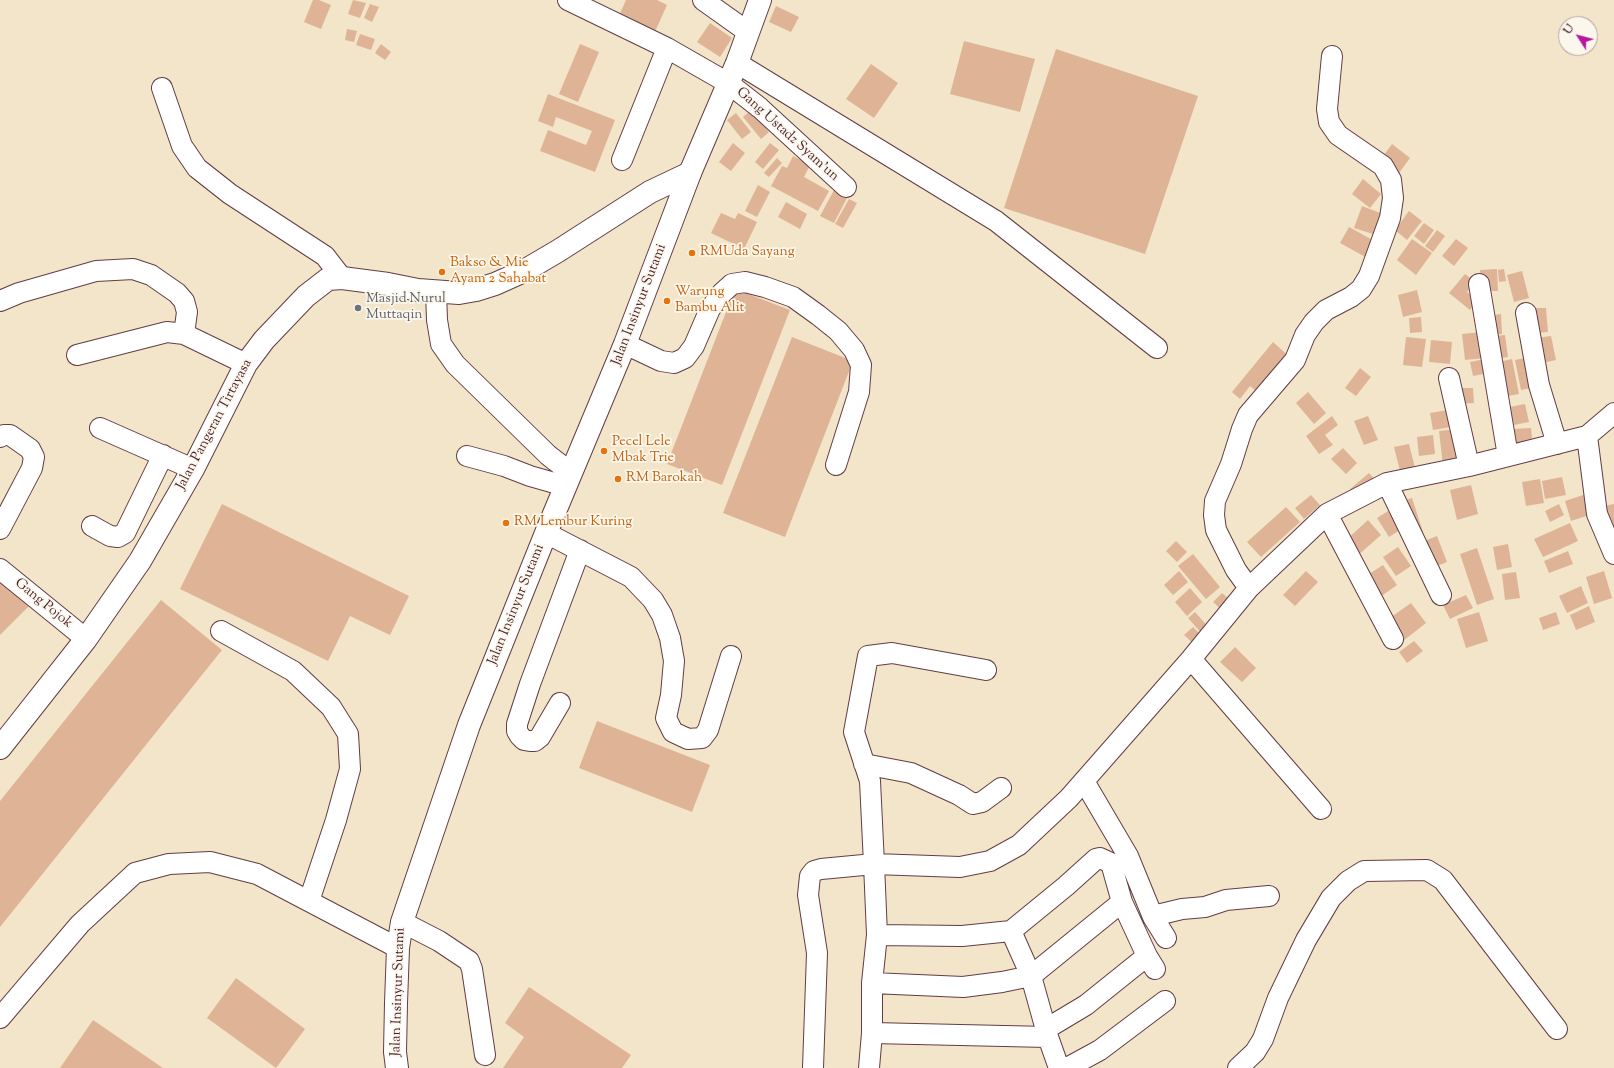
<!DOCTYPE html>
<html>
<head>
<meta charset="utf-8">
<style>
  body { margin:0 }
  #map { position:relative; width:1614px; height:1068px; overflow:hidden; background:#f2e5c9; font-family:"Sorts Mill Goudy",serif }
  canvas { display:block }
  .north { position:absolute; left:1558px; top:16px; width:40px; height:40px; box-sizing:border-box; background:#fbf7ec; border:1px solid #b4a19f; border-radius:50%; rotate:306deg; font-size:11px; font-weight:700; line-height:16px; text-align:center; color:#4a1f2b }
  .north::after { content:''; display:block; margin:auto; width:14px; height:18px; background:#b5179e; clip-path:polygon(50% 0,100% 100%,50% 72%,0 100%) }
</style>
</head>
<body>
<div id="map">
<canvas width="1614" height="1068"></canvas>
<div class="north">U</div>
</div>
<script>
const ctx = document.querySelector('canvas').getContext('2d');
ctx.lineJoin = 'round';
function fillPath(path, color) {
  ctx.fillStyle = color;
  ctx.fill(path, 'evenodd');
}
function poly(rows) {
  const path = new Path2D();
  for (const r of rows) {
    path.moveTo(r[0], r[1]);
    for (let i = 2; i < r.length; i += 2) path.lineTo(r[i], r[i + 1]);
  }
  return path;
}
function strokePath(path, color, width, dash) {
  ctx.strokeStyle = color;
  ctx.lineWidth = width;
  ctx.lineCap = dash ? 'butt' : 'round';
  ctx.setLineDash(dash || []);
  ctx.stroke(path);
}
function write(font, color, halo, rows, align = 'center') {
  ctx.font = font + ' "Sorts Mill Goudy",serif';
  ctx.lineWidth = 3.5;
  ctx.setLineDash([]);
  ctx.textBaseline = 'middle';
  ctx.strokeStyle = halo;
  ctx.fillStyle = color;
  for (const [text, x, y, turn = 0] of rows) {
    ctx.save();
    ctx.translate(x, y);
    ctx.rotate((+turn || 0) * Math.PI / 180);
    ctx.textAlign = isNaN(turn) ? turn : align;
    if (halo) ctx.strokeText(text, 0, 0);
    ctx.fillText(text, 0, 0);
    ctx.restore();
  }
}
const building = poly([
  [313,0,319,0,331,5,321,29,304,22],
  [353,0,366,3,360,18,348,14],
  [626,0,657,0,667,5,654,34,618,18],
  [370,4,379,7,372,22,364,18],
  [776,6,799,17,791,32,769,22],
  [710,23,732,38,720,57,697,42],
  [347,29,357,31,354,42,345,40],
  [360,34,375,39,371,50,356,45],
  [964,41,1035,59,1020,112,950,94],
  [381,44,391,52,385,60,375,53],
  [580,44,599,52,578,102,559,94],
  [1056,49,1198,96,1145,254,1004,208],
  [871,64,898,83,874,118,846,99],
  [548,94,615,120,595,172,540,151,548,130,586,145,592,131,556,117,553,127,538,121],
  [751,110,769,132,761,139,743,117],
  [736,113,751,132,742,139,727,120],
  [733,143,745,153,731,171,719,162],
  [770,143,779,150,763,169,755,162],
  [1392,144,1410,158,1399,173,1381,159],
  [793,156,810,165,804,177,829,191,818,211,771,186,782,166,787,168],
  [777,158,782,163,769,177,764,173],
  [1363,179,1381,194,1370,208,1352,194],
  [758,185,770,192,757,217,745,211],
  [834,190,847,198,834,223,820,216],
  [849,199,857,203,843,228,835,224],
  [786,202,807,214,800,229,778,217],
  [1362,206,1383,214,1376,235,1354,228],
  [1409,211,1422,221,1407,240,1395,230],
  [721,213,735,219,738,213,757,222,744,249,711,233],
  [1424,223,1434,230,1424,244,1414,236],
  [1349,227,1378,243,1369,259,1340,243],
  [1437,230,1445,236,1433,252,1425,246],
  [1412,239,1432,253,1416,275,1397,260],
  [1456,239,1468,248,1454,266,1442,256],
  [1497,269,1498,291,1481,291,1480,270],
  [1504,269,1506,281,1499,282,1498,270],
  [1522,271,1529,298,1514,302,1507,275],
  [1465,274,1475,282,1467,292,1477,301,1470,310,1449,293],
  [735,289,790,310,722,485,667,464],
  [1417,290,1422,312,1403,317,1398,295],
  [1534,308,1546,308,1548,332,1536,333],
  [1501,314,1502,334,1489,335,1488,316],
  [1421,317,1422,332,1410,333,1409,318],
  [1482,332,1485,358,1465,360,1462,334],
  [1505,335,1508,357,1493,359,1490,337],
  [1551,336,1556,360,1542,363,1537,338],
  [792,337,853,361,785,537,723,513],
  [1406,337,1426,339,1422,367,1403,365],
  [1431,340,1452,342,1450,364,1429,362],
  [1273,342,1292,359,1262,396,1250,386,1240,399,1232,392],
  [1530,357,1536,387,1521,390,1515,360],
  [1485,359,1488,373,1473,376,1470,362],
  [1512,359,1519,394,1502,397,1494,363],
  [1360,368,1371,377,1356,396,1345,388],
  [1456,388,1473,388,1474,403,1456,404],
  [1308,392,1326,413,1314,424,1296,403],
  [1525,404,1529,422,1514,425,1510,407],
  [1454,409,1457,426,1433,430,1430,413],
  [1332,416,1338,425,1325,435,1333,445,1319,454,1306,436],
  [1368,416,1378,440,1364,445,1354,421],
  [1531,428,1533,450,1514,451,1513,429],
  [1458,429,1462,464,1443,466,1439,431],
  [1433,435,1435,454,1419,456,1417,437],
  [1409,444,1416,472,1401,475,1394,447],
  [1343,448,1357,463,1346,474,1331,459],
  [1369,473,1377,482,1358,498,1350,489],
  [1562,477,1566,495,1545,499,1542,481],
  [1540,479,1544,503,1526,506,1522,482],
  [1471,485,1478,514,1457,520,1450,490],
  [1586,494,1592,514,1571,521,1565,501],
  [1311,495,1320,505,1304,519,1295,508],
  [1412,498,1423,532,1413,535,1402,501],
  [222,504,409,596,390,635,350,616,328,661,180,589],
  [1559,504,1564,515,1550,522,1545,511],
  [1614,504,1614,538,1604,506],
  [1286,507,1300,522,1261,557,1247,542],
  [1388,511,1400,530,1389,537,1377,518],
  [1368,520,1381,535,1356,557,1344,542],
  [1570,523,1578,541,1543,557,1534,539],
  [1437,536,1447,562,1432,568,1422,542],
  [1176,541,1187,552,1177,562,1166,551],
  [1508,544,1512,567,1497,570,1493,547],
  [1398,547,1411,566,1396,576,1383,557],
  [1477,548,1494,599,1477,605,1460,554],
  [1568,551,1573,564,1549,573,1544,561],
  [1193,554,1220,587,1206,599,1178,566],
  [1383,565,1397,585,1380,597,1366,576],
  [1179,571,1188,582,1173,595,1164,585],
  [1306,571,1318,582,1295,606,1283,595],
  [1604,571,1612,598,1594,604,1586,577],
  [1516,572,1520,598,1505,600,1502,574],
  [0,578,29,606,0,635],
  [1581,586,1588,603,1567,613,1559,596],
  [1190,588,1202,602,1187,616,1175,602],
  [1222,593,1234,603,1225,613,1213,602],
  [1466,595,1473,608,1450,619,1443,605],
  [161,600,222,650,0,927,0,801],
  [1411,603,1426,623,1403,641,1387,620],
  [1589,606,1595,622,1576,630,1570,615],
  [1195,612,1210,629,1203,635,1188,618],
  [1479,612,1488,641,1466,648,1457,619],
  [1556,612,1560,624,1543,630,1539,618],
  [1193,627,1203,637,1195,645,1184,635],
  [1414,641,1423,651,1407,663,1399,652],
  [1235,647,1256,668,1242,682,1220,662],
  [597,721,710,765,692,812,579,768],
  [236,978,305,1029,276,1068,207,1018],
  [529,987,631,1055,622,1068,503,1068,524,1037,505,1023],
  [93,1020,163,1068,60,1068]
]);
const minor = poly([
  [568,0,667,48,728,83,760,108,846,187],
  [703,0,748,32],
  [737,63,996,221,1157,348],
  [162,88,182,146,197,168,230,194,325,256,342,278],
  [622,160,667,48],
  [1479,284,1508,456],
  [436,291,437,320,441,344,455,364,548,455,571,473],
  [0,301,19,293,96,271,133,269,151,275,177,293,184,301,187,312,184,334],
  [1526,313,1539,385,1557,444],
  [625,344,661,361,674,363,685,358,694,346,710,309,722,293,732,284,745,282,765,287,793,297,818,315,838,331,854,350,861,365,859,392,836,465],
  [77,355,167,332,184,334,246,364],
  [1449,378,1469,466],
  [100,428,193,469],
  [1587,436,1597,514,1614,554],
  [0,437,4,435,10,435,30,449,34,457,32,468,0,529],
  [467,456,504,466,530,476,565,486],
  [1387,483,1441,595],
  [1327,514,1393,639],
  [92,526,110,536,118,537,125,533,163,455],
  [546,533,631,577,653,600,662,615,670,638,674,661,671,695,666,718,673,732,688,739,702,738,708,730,731,656],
  [0,569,86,639],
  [1249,588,1236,570,1216,530,1214,515,1215,501,1231,464,1242,429,1248,415,1295,360,1305,335,1314,322,1326,310,1351,297,1361,289,1369,276,1390,218,1393,198,1391,180,1383,166,1338,135,1329,122,1327,109,1332,56],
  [221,631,293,671,331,707,348,734,350,769,336,820,309,901],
  [1191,659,1321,809],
  [560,703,540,737,535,741,530,741,524,740,520,736,517,731,517,724,530,684,580,550],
  [864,764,911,773,959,795,973,804,982,802,1001,788],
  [1084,781,1128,856,1153,917,1166,938],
  [1153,916,1182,909,1205,907,1226,900,1269,896],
  [402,922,439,941,469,961,472,969,485,1055],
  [877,935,962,936,1011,931,1066,886,1096,859,1100,858,1111,863,1122,902,1147,956,1155,969],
  [872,983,963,987,1002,982,1031,976,1122,902],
  [0,1018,80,924,135,873,169,864,210,862,257,874,398,948],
  [1046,1029,1086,1005,1147,956],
  [872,1033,1048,1037,1031,976,1011,931],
  [1048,1037,1059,1068],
  [813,1068,817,953,808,895,810,876,814,871,821,869,874,864,960,867,990,861,1019,845,1069,798,1191,659,1249,588,1327,514,1387,483,1469,466,1587,436,1614,413],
  [869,1068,872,1033,872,983,877,935,874,864,870,781,854,732,868,656,892,653,986,670],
  [1067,1068,1100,1050,1165,1001],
  [1238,1068,1255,1052,1263,1039,1278,998,1306,940,1331,898,1348,881,1364,871,1427,870,1443,880,1557,1029]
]);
const major = poly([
  [0,748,86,639,140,561,193,469,246,364,264,340,306,296,328,279,342,278,388,284,418,290,459,293,476,290,495,284,524,271,558,251,650,192,690,173]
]);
const highway = poly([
  [397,1068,395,1052,396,1003,398,948,402,922,469,725,546,533,625,344,690,173,737,63,760,0]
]);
const markers = [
  [692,253,4,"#e8710a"],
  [442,272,4,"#e8710a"],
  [667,301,4,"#e8710a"],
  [358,308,4,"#6b7280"],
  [604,451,4,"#e8710a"],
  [618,479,4,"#e8710a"],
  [506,523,4,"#e8710a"]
];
const streetNames = [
  ["Gang Ustadz Syam'un",787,135,42],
  ["Jalan Insinyur Sutami",640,305,-69],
  ["Jalan Pangeran Tirtayasa",215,425,-62],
  ["Gang Pojok",43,604,39],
  ["Jalan Insinyur Sutami",517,605,-68],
  ["Jalan Insinyur Sutami",399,992,-88]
];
const foodNames = [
  ["RMUda Sayang",700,253],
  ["Bakso & Mie",450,264],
  ["Ayam 2 Sahabat",450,280],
  ["Warung",675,293],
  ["Bambu Alit",675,309],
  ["Pecel Lele",612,443],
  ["Mbak Trie",612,459],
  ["RM Barokah",626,479],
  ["RM Lembur Kuring",514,523]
];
const worshipNames = [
  ["Masjid Nurul",366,300],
  ["Muttaqin",366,316]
];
fillPath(building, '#dfb496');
strokePath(minor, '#633d43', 22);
strokePath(major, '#633d43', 24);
strokePath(highway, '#633d43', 24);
strokePath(minor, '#fff', 20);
strokePath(major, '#fff', 22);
strokePath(highway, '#fff', 22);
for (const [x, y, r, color] of markers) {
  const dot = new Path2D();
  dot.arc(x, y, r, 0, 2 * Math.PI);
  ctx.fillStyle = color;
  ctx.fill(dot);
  strokePath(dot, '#fbf7ec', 1.5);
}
write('14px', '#4a1f2b', '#fbf7ec', streetNames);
write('14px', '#c56008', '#fbf7ec', foodNames, 'left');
write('14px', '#5b616d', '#fbf7ec', worshipNames, 'left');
</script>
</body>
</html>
